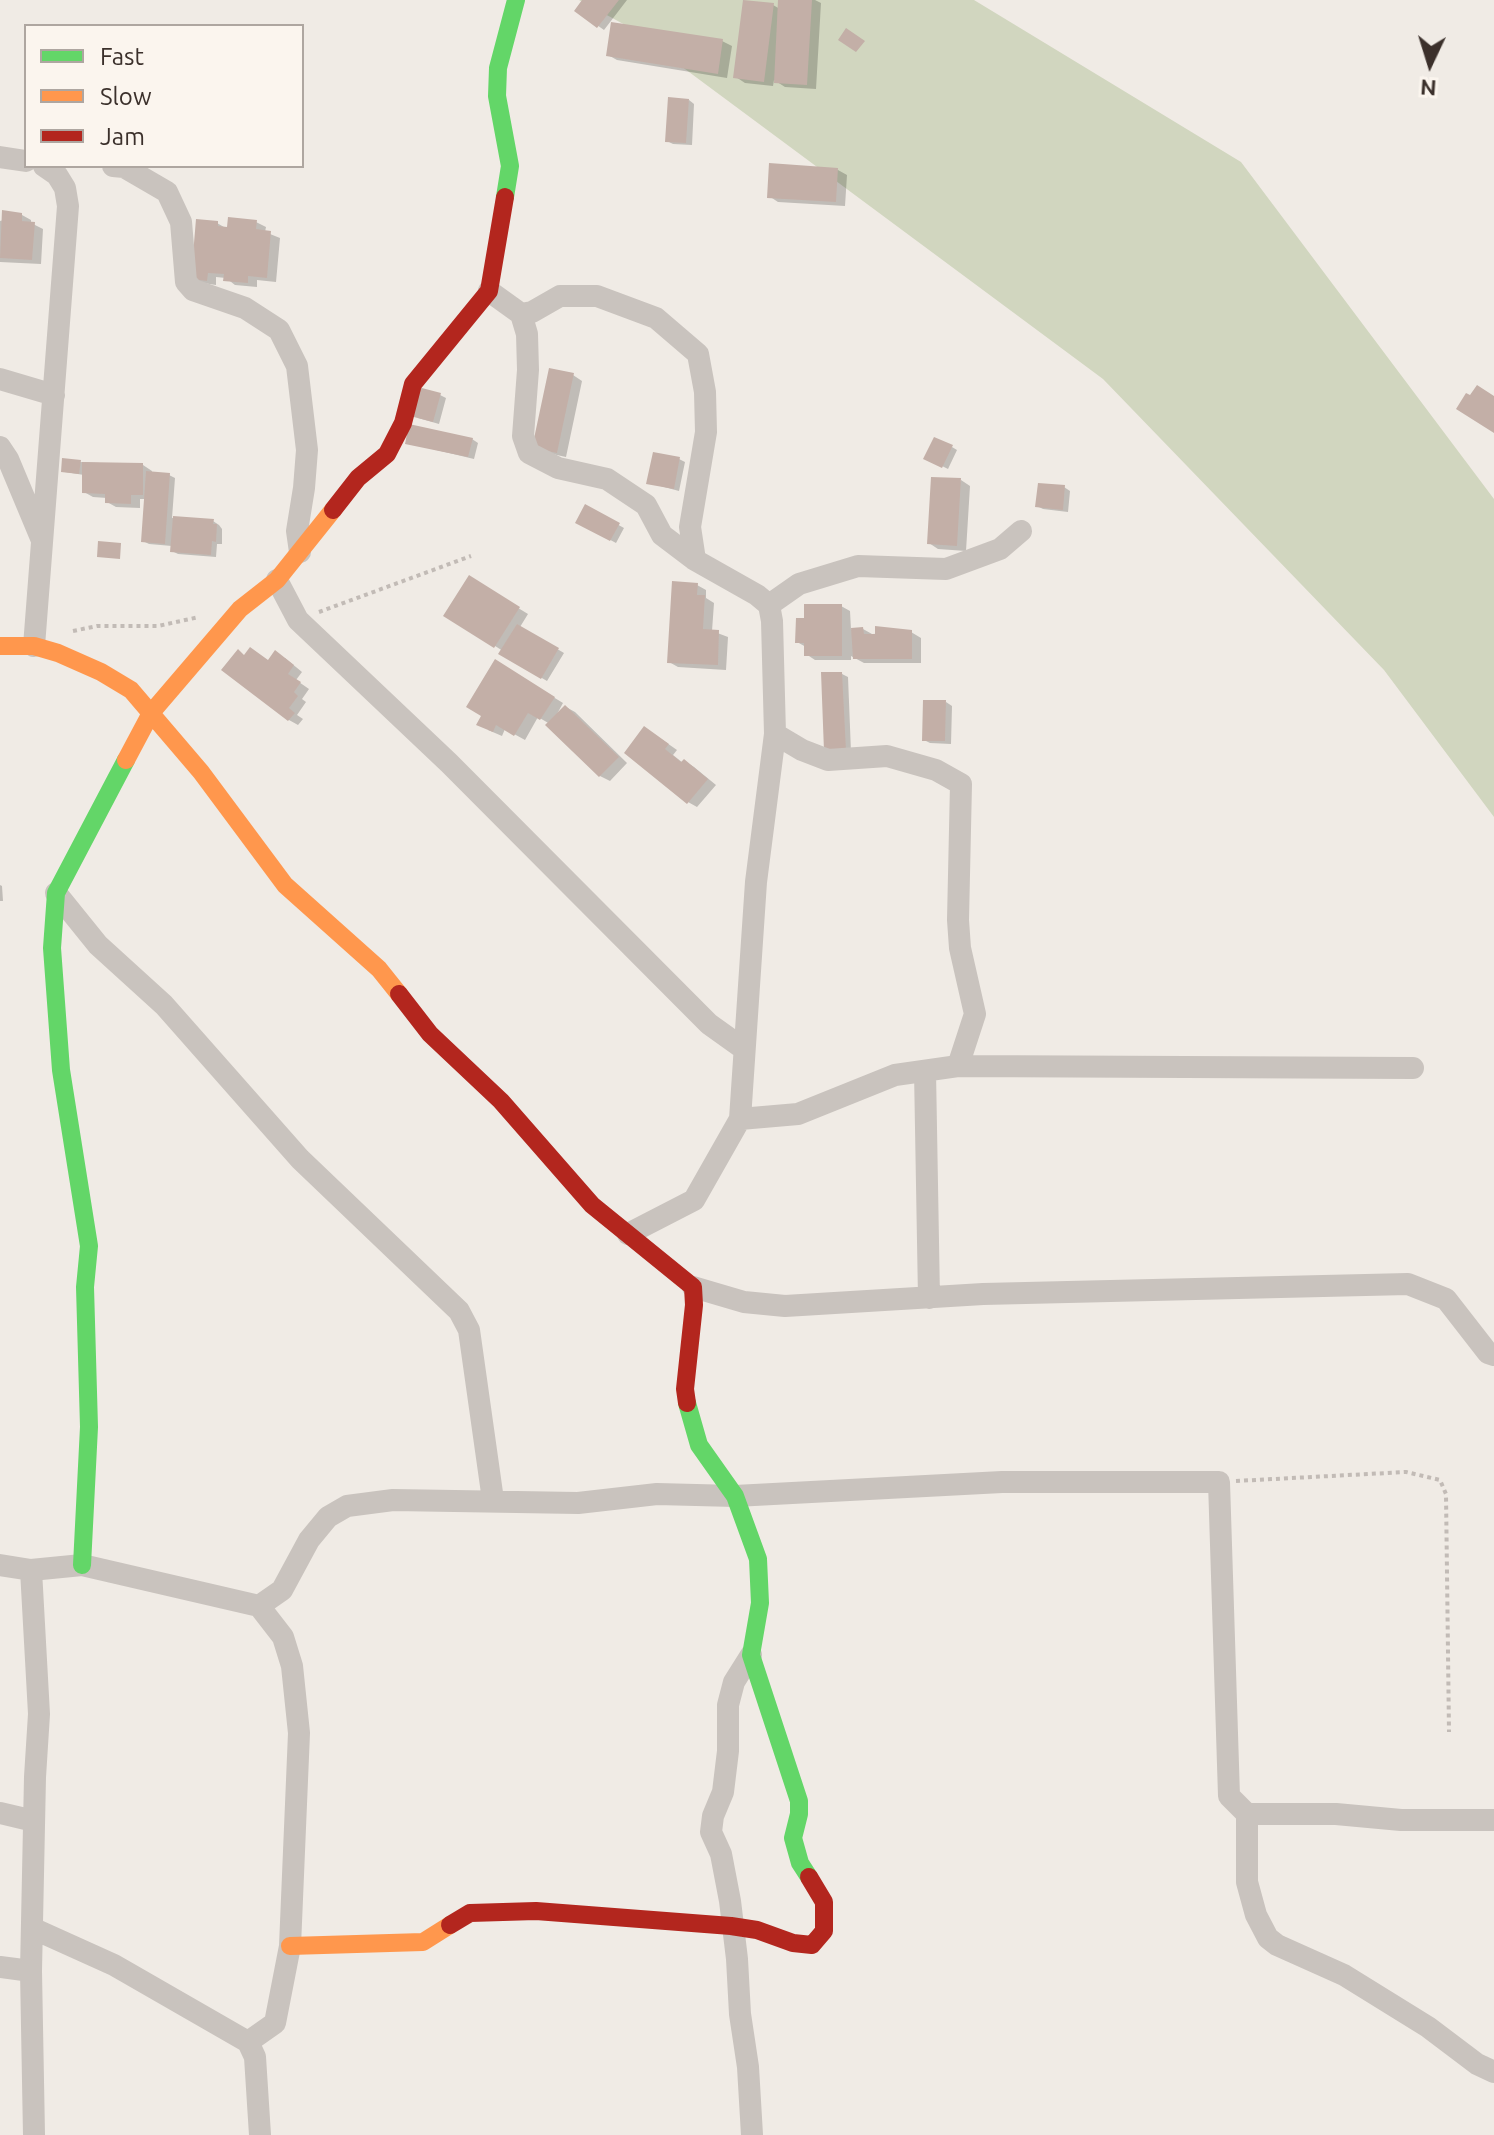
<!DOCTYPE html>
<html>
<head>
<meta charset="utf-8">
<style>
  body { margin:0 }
  #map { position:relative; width:1494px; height:2135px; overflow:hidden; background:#f0ebe5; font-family:Ubuntu,sans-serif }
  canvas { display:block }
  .legend { position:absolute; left:24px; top:24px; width:280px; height:144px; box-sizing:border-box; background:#fbf5ee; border:2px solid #aea6a0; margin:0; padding:10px 14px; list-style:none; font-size:24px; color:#3b302b }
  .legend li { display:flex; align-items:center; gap:16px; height:40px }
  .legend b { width:40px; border:2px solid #aea6a0 }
  .north { position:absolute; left:1390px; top:24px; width:80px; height:80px; -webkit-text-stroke:6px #fbf5ee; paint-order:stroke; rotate:184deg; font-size:22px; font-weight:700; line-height:32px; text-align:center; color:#3b302b }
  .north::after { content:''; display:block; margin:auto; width:28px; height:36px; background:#3b302b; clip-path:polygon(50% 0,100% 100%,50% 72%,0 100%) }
</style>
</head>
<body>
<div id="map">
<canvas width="1494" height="2135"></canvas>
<ul class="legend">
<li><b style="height:10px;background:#63d668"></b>Fast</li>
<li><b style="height:10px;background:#ff974d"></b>Slow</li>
<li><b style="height:10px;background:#b3261e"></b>Jam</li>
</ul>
<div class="north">N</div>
</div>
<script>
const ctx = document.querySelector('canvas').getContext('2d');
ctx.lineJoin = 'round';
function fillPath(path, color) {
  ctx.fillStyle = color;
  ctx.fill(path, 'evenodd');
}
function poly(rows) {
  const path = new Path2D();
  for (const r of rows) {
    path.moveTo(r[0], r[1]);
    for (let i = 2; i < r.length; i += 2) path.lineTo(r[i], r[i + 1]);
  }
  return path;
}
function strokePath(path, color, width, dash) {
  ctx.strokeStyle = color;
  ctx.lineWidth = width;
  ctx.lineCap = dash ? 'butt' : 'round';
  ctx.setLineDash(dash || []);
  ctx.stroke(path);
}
const green = poly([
  [579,0,974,0,1241,162,1494,499,1494,817,1384,670,1103,379,627,26]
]);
const shadow = poly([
  [585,0,627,0,604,30,577,11],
  [780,0,815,0,821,3,816,89,785,87,774,80,773,86,745,83,736,77,773,5,780,9],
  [722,41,732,46,727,78,617,60,608,55],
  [689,100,694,104,692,145,673,144,667,141],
  [838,170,847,175,845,206,778,202,769,196],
  [22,215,31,220,31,223,43,229,41,264,0,262,0,221],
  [256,222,266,227,265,232,280,238,276,282,257,280,257,287,235,285,226,278,216,277,216,285,203,283,193,278,217,223,229,230],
  [573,375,582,381,566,457,543,452],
  [440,395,446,398,439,424,418,418],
  [472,439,478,443,474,459,407,443],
  [952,447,957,450,948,469,926,458],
  [679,459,685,462,679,491,649,483],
  [80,462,143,465,152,471,152,474,169,475,175,478,172,518,213,521,219,525,222,529,222,544,217,544,216,557,178,554,172,551,172,546,149,544,143,541,146,499,140,499,140,508,116,507,107,502,107,498,93,497,84,492,84,475,65,472],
  [961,480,970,486,966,551,938,549,929,543],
  [1064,487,1070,491,1068,512,1043,509,1037,506],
  [586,507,624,528,616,543,577,522],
  [469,578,528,614,520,627,564,653,547,681,501,654,503,651,446,615],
  [697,585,706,590,706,598,714,603,712,631,728,637,726,670,678,667,669,662],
  [841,606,850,611,851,630,863,629,872,634,911,632,921,638,921,663,864,663,851,656,851,660,815,660,806,654,806,647,797,642,806,620],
  [246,656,269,661,285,658,302,672,296,680,309,689,302,699,306,702,297,715,303,719,298,725,289,720],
  [496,662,563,703,557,714,566,707,575,712,627,763,610,781,600,776,550,724,538,717,525,740,505,729,502,736,488,730],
  [842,674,848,677,851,752,832,753],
  [946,702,952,706,951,744,930,743,924,740],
  [654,734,677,750,673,755,683,763,684,761,694,767,716,785,697,807,688,802],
  [0,885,2,886,3,901,0,901]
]);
const building = poly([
  [582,0,619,0,597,28,574,11],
  [743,0,774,3,764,82,733,78],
  [778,0,812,0,807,85,774,83],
  [611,22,723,39,718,74,606,56],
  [846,28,865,41,856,52,838,40],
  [668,97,689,99,686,143,665,142],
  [769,163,838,168,836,202,767,198],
  [2,210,22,213,22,221,35,222,32,260,0,258],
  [228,217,257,220,256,229,271,231,267,278,248,276,248,283,223,281,224,274,208,273,207,281,191,279,196,219,218,221,218,226,227,227],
  [549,368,574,373,557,453,532,448],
  [1477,385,1494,396,1494,433,1456,409,1466,393,1470,395],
  [418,387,441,393,433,422,410,416],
  [409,424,473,438,468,457,405,444],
  [934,437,953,445,942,468,923,459],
  [653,452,680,457,674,489,646,484],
  [62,458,81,460,79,474,61,472],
  [82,462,143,463,143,495,131,495,131,504,105,503,105,494,82,493],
  [146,471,170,473,165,544,141,542],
  [931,477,961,478,957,546,927,544],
  [1038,483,1065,485,1063,510,1035,507],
  [585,504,620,523,610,541,575,523],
  [173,516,214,519,213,524,217,524,216,542,212,541,211,555,170,552],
  [98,541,121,543,120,559,97,557],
  [469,575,520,607,494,648,443,616],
  [672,581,698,583,697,595,705,595,703,629,719,630,718,665,667,663],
  [804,604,842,604,842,656,804,656,804,643,795,643,796,618,804,618],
  [517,624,559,648,541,679,498,654],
  [875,626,912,630,912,659,853,659,851,628,863,627,864,634,875,634],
  [250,647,268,660,275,650,294,665,288,674,301,682,294,692,298,696,289,708,295,713,288,721,221,670,238,649,244,655],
  [495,659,555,697,540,720,528,713,514,736,496,725,493,732,476,725,481,716,466,707],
  [821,672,842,672,846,750,824,751],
  [923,700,946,700,945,741,922,741],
  [565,705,619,757,599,777,545,725],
  [644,726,669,744,665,749,681,762,684,759,708,779,687,804,624,753]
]);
const path = poly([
  [319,612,471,556],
  [73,631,97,626,158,626,199,617],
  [1236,1481,1406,1472,1440,1480,1446,1494,1449,1732]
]);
const street = poly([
  [0,157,26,161],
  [113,166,124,167,167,192,181,222,186,282,193,290,245,308,279,330,297,366,307,450,304,488,297,531,300,552],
  [489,291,521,314,532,312,560,296,597,296,656,318,698,354,705,392,706,432,690,527,695,560,757,595,769,605,772,621,775,734,756,882,740,1119,694,1200,628,1234],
  [521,314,527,334,528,370,523,436,529,453,558,468,607,479,646,505,662,535,695,560],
  [0,379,54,395],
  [0,447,8,459,41,538],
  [277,580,298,620,449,763,709,1024,744,1049],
  [769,605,799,584,858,566,946,569,1000,549,1021,531],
  [34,646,68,206,65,188,57,175,44,166],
  [775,734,802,750,828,760,887,756,936,770,961,784,958,920,960,948,975,1014,958,1066],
  [56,893,98,945,164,1005,300,1159,459,1311,469,1330,493,1500],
  [925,1071,929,1298],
  [740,1119,798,1114,895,1075,958,1066,1413,1068],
  [693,1287,744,1302,785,1306,983,1294,1408,1284,1446,1299,1488,1353,1494,1355],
  [0,1565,31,1570,82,1565,259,1606,283,1637,292,1666,299,1733,290,1946,275,2023,248,2042],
  [31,1570,39,1714,35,1777,31,1971,34,2135],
  [259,1606,282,1590,309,1540,328,1517,347,1506,393,1500,578,1503,657,1494,735,1496,1002,1482,1219,1482,1229,1796,1247,1814,1336,1814,1401,1820,1494,1820],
  [751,1655,734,1682,728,1705,728,1751,723,1792,713,1816,711,1832,721,1854,730,1901,737,1959,740,2014,748,2067,752,2135],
  [0,1813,34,1821],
  [1247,1814,1247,1882,1256,1915,1268,1938,1277,1945,1344,1975,1428,2027,1477,2064,1494,2072],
  [32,1928,114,1965,248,2042,255,2057,260,2135],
  [0,1967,31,1971]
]);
const fast = poly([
  [505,197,510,166,497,96,498,68,516,0],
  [687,1403,699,1445,735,1496,758,1559,760,1603,751,1655,799,1801,799,1814,793,1838,800,1863,809,1877],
  [82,1565,89,1427,85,1287,89,1246,61,1070,52,948,56,893,126,760]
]);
const slow = poly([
  [0,646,34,646,58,653,101,672,131,690,201,772,285,885,379,969,399,994],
  [126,760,151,713,240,609,277,580,333,510],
  [290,1946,423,1942,450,1925]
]);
const jam = poly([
  [333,510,358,478,387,454,403,423,413,384,489,291,505,197],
  [399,994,430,1034,501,1101,592,1205,693,1287,694,1305,685,1389,687,1403],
  [450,1925,470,1913,536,1911,731,1926,757,1930,793,1943,812,1945,824,1931,824,1902,809,1877]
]);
fillPath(green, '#d1d6bf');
fillPath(shadow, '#0003');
fillPath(building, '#c3afa7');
strokePath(path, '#c2bbb6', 4, [4, 4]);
strokePath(street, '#c9c3be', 22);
strokePath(fast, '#63d668', 18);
strokePath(slow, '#ff974d', 18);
strokePath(jam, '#b3261e', 18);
</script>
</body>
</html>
